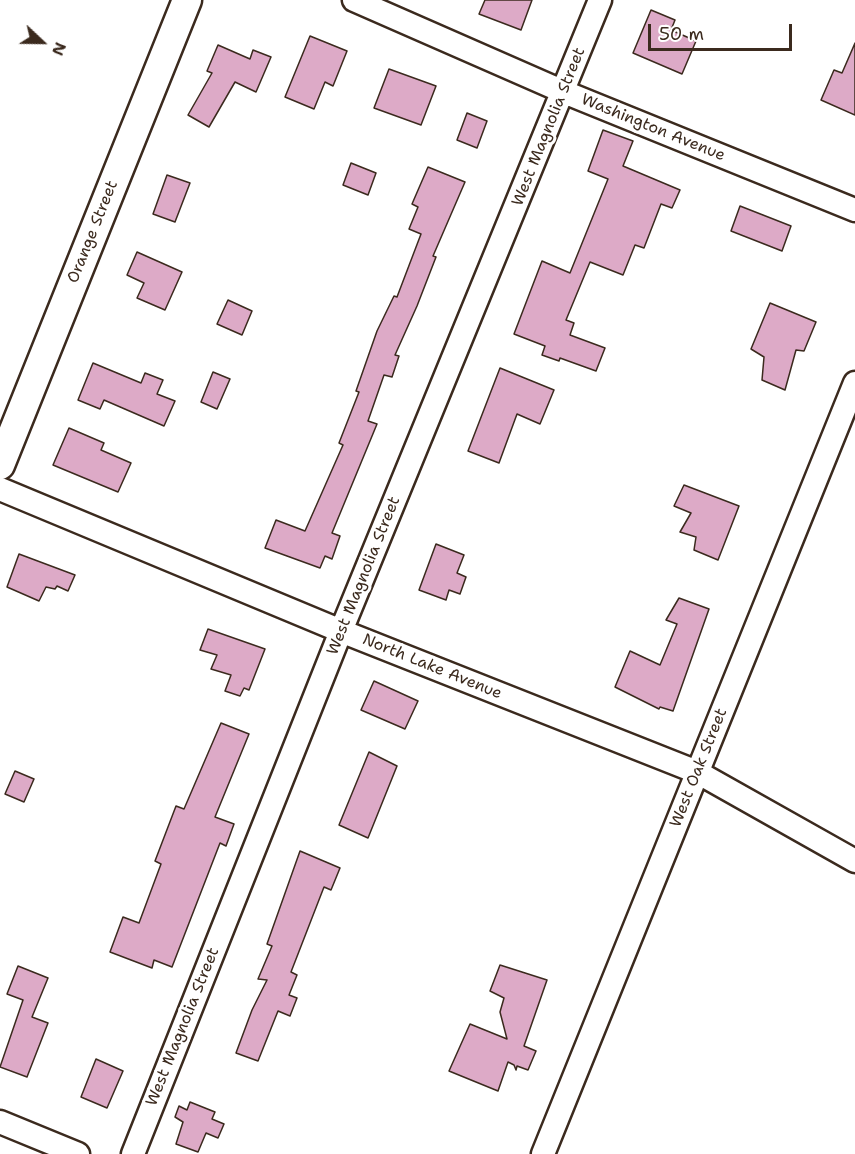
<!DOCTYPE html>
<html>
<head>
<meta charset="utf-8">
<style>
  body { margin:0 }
  #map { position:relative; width:855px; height:1154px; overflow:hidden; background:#fff; font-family:"Shantell Sans",sans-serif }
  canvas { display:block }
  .north { position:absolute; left:12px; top:12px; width:60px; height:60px; -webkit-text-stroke:4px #fff; paint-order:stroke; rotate:112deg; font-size:16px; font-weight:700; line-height:24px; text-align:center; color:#3b2a1e }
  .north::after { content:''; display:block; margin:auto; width:21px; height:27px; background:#3b2a1e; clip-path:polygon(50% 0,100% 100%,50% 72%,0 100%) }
  .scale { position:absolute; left:648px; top:24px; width:144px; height:27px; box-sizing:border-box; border:3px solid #3b2a1e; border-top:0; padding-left:8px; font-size:18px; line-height:21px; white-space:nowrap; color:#3b2a1e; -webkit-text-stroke:4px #fff; paint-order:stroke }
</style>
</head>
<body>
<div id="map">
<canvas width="855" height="1154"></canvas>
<div class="north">N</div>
<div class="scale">50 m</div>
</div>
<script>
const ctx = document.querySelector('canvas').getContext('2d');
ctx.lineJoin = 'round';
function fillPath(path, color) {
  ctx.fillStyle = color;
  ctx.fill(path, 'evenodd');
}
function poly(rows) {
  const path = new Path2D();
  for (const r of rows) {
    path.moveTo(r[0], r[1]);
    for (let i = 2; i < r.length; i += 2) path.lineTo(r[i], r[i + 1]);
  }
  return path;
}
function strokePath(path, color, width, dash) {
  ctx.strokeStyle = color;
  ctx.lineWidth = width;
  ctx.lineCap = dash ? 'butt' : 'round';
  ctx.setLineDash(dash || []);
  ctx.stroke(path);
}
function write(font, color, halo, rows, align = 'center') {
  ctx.font = font + ' "Shantell Sans",sans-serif';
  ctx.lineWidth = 6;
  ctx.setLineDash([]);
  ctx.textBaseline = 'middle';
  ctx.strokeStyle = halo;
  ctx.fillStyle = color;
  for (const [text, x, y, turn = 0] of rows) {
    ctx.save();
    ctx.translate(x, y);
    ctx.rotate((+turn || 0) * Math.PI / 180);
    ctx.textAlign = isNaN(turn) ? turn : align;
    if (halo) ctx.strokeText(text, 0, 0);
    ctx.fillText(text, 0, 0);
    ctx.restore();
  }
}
const building = poly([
  [485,0,532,0,521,30,479,14,485,0],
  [651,10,675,20,671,30,696,41,682,74,633,53,651,10],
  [310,36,347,51,333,86,325,82,314,109,285,97,310,36],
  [855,43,855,115,821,100,834,70,842,73,855,43],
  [218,45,250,59,253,50,271,57,256,92,235,82,209,127,188,115,212,73,207,71,218,45],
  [389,69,436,86,421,125,374,108,389,69],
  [467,113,487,121,477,148,457,140,467,113],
  [603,130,633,141,623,166,680,190,672,208,661,204,644,248,635,245,623,275,590,262,566,320,574,323,570,335,605,348,596,371,560,358,559,361,542,355,545,346,514,334,542,261,570,273,608,179,588,171,603,130],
  [351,163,376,173,368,195,343,185,351,163],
  [428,167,465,182,433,256,436,257,417,306,395,355,399,356,392,377,384,375,368,421,377,424,332,533,340,536,332,559,325,556,320,568,265,548,276,520,305,531,343,445,339,443,359,392,356,391,377,331,394,296,397,297,421,234,409,229,418,207,412,204,428,167],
  [167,175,190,183,175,222,153,214,167,175],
  [740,206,791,226,782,251,731,231,740,206],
  [137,252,182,272,165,310,137,298,144,283,127,275,137,252],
  [228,300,252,311,242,335,217,324,228,300],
  [770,303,816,322,804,351,796,350,785,390,762,380,764,357,751,349,770,303],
  [93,363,141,383,145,373,163,380,157,394,175,401,164,426,104,400,100,409,78,400,93,363],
  [500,368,554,390,540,424,517,414,499,463,468,451,500,368],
  [213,372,230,379,217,409,201,402,213,372],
  [69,428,104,443,101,450,131,463,118,492,53,465,69,428],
  [684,485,739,506,718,560,694,550,696,537,680,532,691,513,674,506,684,485],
  [436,544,464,555,457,573,466,577,460,594,449,590,446,600,419,590,436,544],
  [19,554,75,575,68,591,57,586,55,589,46,587,39,601,7,587,19,554],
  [679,598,709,609,673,711,660,707,659,709,615,687,630,651,660,665,677,624,666,620,679,598],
  [208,629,265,649,249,690,244,688,240,696,225,691,231,675,211,669,217,655,200,650,208,629],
  [374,681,418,701,405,729,361,710,374,681],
  [221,723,249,734,215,817,234,824,226,846,220,843,172,967,154,960,152,968,110,952,123,917,139,923,161,864,155,861,176,806,184,809,221,723],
  [369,752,397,766,368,838,339,825,369,752],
  [15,771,34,779,24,802,5,794,15,771],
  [300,851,340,868,331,890,324,887,291,972,297,975,289,995,297,998,290,1016,278,1011,258,1061,236,1053,252,1010,267,980,258,979,272,946,267,944,300,851],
  [500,965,547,980,524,1046,536,1051,528,1070,517,1066,516,1070,514,1065,508,1062,498,1091,449,1071,470,1024,507,1039,500,1012,504,998,490,991,500,965],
  [18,966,48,978,32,1017,48,1023,27,1077,0,1067,23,1000,7,994,18,966],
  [96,1059,123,1071,107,1108,81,1097,96,1059],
  [190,1102,215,1112,212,1119,224,1124,218,1138,206,1133,198,1152,176,1144,183,1122,175,1117,179,1106,187,1110,190,1102]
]);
const minor = poly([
  [354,0,564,92,855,210],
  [0,489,341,631,697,772,855,861],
  [0,1122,78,1154],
  [133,1154,341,631,600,0],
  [543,1154,855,383]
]);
const tertiary = poly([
  [0,465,187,0]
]);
const streetNames = [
  ["West Magnolia Street",549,127,-68],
  ["Washington Avenue",653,128,22],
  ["Orange Street",93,232,-68],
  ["West Magnolia Street",364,576,-68],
  ["North Lake Avenue",432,667,22],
  ["West Oak Street",699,768,-68],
  ["West Magnolia Street",183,1027,-68]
];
fillPath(building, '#ddaac7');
strokePath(building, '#3b2a1e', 1.5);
strokePath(minor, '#3b2a1e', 27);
strokePath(tertiary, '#3b2a1e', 33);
strokePath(minor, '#fff', 22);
strokePath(tertiary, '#fff', 28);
write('16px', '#3b2a1e', '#fff', streetNames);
</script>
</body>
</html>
